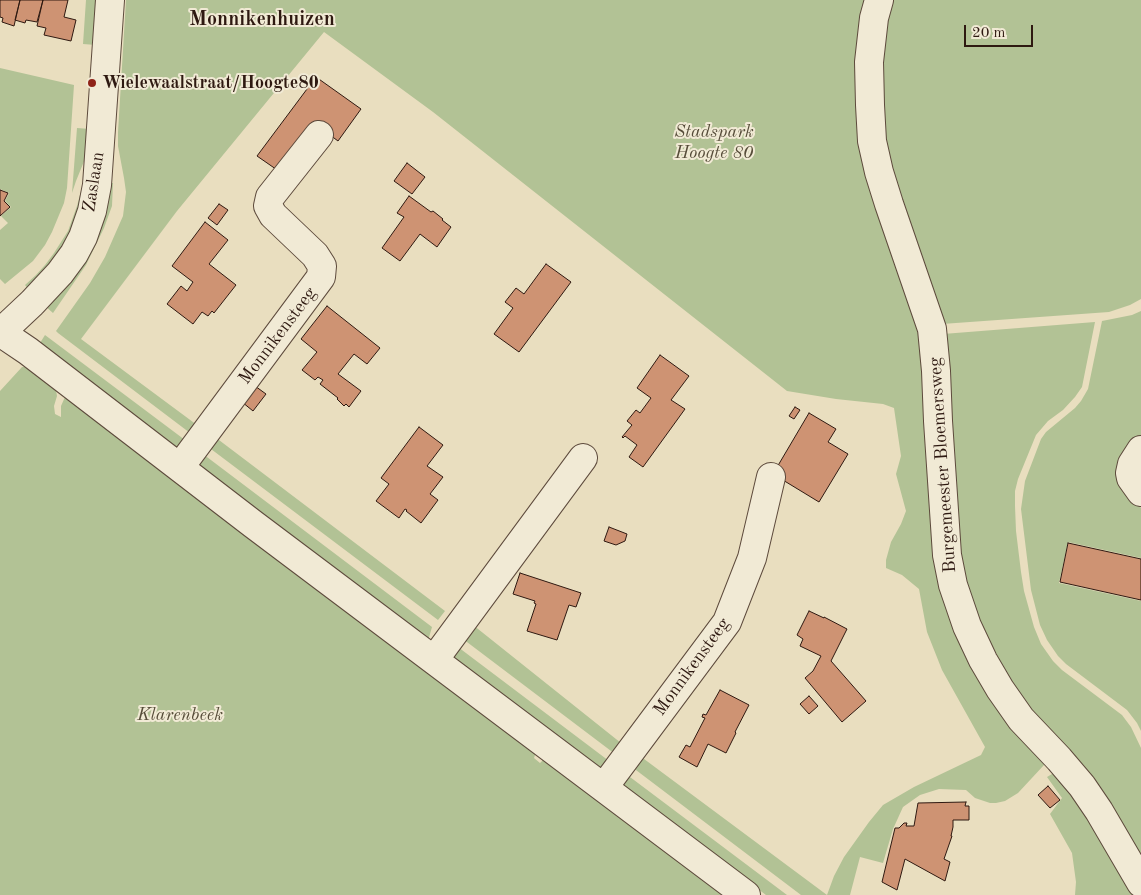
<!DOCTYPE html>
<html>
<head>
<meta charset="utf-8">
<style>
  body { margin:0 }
  #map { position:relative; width:1141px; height:895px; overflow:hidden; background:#e9debf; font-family:"Old Standard TT",serif }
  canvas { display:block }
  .scale { position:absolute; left:964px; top:25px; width:69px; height:22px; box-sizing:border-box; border:2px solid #2e1911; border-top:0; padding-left:6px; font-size:15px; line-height:18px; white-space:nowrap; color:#2e1911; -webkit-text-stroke:4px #f1ead5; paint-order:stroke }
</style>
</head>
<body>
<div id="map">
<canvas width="1141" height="895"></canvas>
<div class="scale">20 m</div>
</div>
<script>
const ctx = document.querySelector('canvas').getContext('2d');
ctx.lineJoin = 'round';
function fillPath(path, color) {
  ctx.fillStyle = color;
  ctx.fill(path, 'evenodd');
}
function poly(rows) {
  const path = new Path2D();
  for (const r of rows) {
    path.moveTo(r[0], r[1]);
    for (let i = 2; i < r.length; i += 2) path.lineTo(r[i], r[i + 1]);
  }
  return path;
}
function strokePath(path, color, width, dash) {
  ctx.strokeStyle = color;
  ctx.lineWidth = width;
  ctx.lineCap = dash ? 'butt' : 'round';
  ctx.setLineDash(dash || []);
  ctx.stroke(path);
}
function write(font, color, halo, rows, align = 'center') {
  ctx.font = font + ' "Old Standard TT",serif';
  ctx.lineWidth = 4;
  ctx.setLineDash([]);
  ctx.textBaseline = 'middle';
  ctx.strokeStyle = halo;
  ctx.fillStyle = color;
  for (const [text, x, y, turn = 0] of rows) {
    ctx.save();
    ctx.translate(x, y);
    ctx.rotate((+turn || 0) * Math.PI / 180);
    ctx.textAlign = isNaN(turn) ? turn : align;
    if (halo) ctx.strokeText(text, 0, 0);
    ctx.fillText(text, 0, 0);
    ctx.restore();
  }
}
const green = poly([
  [86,0,98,0,96,45,83,44],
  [126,0,868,0,864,15,922,355,936,556,1044,762,1044,765,1018,793,1005,801,996,803,990,803,975,798,966,790,939,789,920,795,903,807,893,829,883,863,860,857,850,895,801,895,628,764,636,753,827,895,834,876,844,857,869,822,883,805,914,787,981,755,985,747,942,670,927,632,919,589,902,575,886,568,886,560,891,542,901,524,906,511,896,474,901,456,894,408,883,404,836,399,787,391,433,112,324,32,177,211,81,339,201,428,194,436,58,333,56,331,90,283,105,257,123,216,126,192,124,178,118,146,118,132],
  [891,0,1141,0,1141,299,1130,305,1109,312,942,324,899,202,884,141,881,64,887,22],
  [0,68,74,85,67,188,64,203,52,232,45,245,33,261,5,284,0,279,0,230,8,223,1,216,11,207,5,201,9,193,0,189],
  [77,128,90,129,87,154,76,181,72,193],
  [84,180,86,187,66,244,29,290,25,285,36,275,45,265,54,253,68,231,77,206],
  [110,183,113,183,112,206,104,228,86,265,53,313,45,306],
  [1141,311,1141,435,1116,475,1141,508,1141,558,1068,542,1059,583,1141,601,1141,731,1137,723,1127,710,1066,664,1058,656,1047,640,1040,625,1031,590,1021,509,1025,481,1041,439,1046,432,1075,408,1081,401,1088,389,1102,321,1132,315],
  [1095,322,1082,387,1075,397,1063,410,1048,421,1036,435,1018,479,1015,491,1015,506,1016,531,1021,572,1024,591,1034,627,1041,644,1053,661,1062,670,1122,715,1131,727,1141,748,1141,861,1009,684,976,619,959,555,943,334],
  [45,335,189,443,181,454,40,343],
  [22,367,25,367,56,390,57,396,54,406,55,414,61,417,61,406,65,397,534,750,535,755,534,758,540,763,543,760,547,759,671,856,724,895,0,895,0,391],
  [211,434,445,611,438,620,203,443],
  [199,451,432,627,428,641,192,462],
  [468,621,626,747,619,757,459,636],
  [454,644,613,764,606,774,447,655],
  [622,771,787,895,766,895,615,781],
  [1052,774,1057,774,1075,795,1135,895,1075,895,1076,882,1072,853,1050,814,1062,798,1047,777]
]);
const building = poly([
  [0,0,20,0,14,26,2,22,3,18,0,17,0,0],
  [20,0,43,0,37,22,26,20,25,23,15,20,20,0],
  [43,0,68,0,64,17,76,20,71,41,44,35,46,28,37,26,43,0],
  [316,77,361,109,338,141,318,126,283,174,257,156,316,77],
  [407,163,425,177,412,194,394,181,407,163],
  [0,190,8,193,4,201,10,207,0,216,0,190],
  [409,196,431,212,433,211,443,219,442,220,451,227,437,247,420,234,400,261,382,248,404,217,397,213,409,196],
  [219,204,228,210,217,225,208,218,219,204],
  [205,222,228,240,209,264,236,285,214,313,212,311,208,316,202,312,193,324,167,304,181,286,187,291,193,282,172,266,205,222],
  [546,264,571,282,519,352,494,334,513,308,505,302,516,288,524,294,546,264],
  [327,306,380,348,367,364,354,354,338,374,361,391,349,407,346,404,344,406,337,399,338,398,320,384,323,380,318,377,315,380,302,370,317,352,301,339,327,306],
  [660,355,689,376,671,400,685,409,643,467,629,457,637,445,625,436,623,438,622,437,632,425,627,421,636,410,640,413,651,398,637,388,660,355],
  [255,386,266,394,253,411,242,402,255,386],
  [795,407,800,410,794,419,789,416,795,407],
  [809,413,836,429,828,442,848,454,819,502,773,474,809,413],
  [419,427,443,445,427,466,443,477,430,494,438,500,421,523,406,511,407,510,405,509,399,518,376,501,389,484,381,478,419,427],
  [609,527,627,534,625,541,616,545,604,541,609,527],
  [1068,543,1141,559,1141,600,1060,582,1068,543],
  [520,573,581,593,576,607,569,605,557,640,527,631,536,604,534,603,535,601,513,594,520,573],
  [809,611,824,618,824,617,847,629,831,661,866,701,842,722,805,678,813,671,821,656,800,646,803,639,797,635,809,611],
  [720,690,749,705,735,732,736,733,726,753,708,744,697,767,679,757,686,745,690,747,705,718,702,717,703,714,706,715,720,690],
  [809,696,818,706,809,714,800,704,809,696],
  [1048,786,1060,800,1050,808,1038,795,1048,786],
  [966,802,965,806,969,806,969,820,953,820,953,827,951,836,952,836,944,859,950,862,945,881,905,859,897,890,882,882,895,828,899,828,904,823,907,823,906,826,914,826,918,803,966,802]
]);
const minor = poly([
  [879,0,874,18,869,62,870,105,872,141,879,172,889,204,932,329,936,371,938,421,947,555,953,585,967,626,983,660,1000,689,1021,719,1059,759,1082,786,1099,811,1141,883],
  [0,332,28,351,253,524,746,895],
  [0,333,32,303,60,273,74,254,83,237,92,211,97,185,110,0],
  [1141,450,1132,464,1130,473,1131,478,1141,492],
  [180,467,321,277,322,266,315,255,273,215,268,206,270,197,319,135],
  [434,660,583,458],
  [604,787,727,622,752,558,771,477]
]);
const markers = [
  [92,83,5,"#8f2418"]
];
const poiNames = [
  ["Wielewaalstraat/Hoogte80",102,83]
];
const parkNames = [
  ["Stadspark",714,132],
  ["Hoogte 80",714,153],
  ["Klarenbeek",180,715]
];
const streetNames = [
  ["Zaslaan",94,182,-81],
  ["Monnikensteeg",278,336,-53],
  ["Burgemeester Bloemersweg",943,465,-94],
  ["Monnikensteeg",692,667,-54]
];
const quarterNames = [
  ["Monnikenhuizen",262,20]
];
fillPath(green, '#b2c295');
fillPath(building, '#ce9373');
strokePath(building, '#2e1911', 1);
strokePath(minor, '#5d4a3c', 30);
strokePath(minor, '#f1ead5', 28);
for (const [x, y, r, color] of markers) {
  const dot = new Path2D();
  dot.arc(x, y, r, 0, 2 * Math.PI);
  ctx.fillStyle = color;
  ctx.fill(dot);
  strokePath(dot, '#f1ead5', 2);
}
write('bold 18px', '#2e1911', '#f1ead5', poiNames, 'left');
write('italic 18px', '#564c39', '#f1ead5', parkNames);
write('18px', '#2e1911', '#f1ead5', streetNames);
write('bold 20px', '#2e1911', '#f1ead5', quarterNames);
</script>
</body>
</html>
